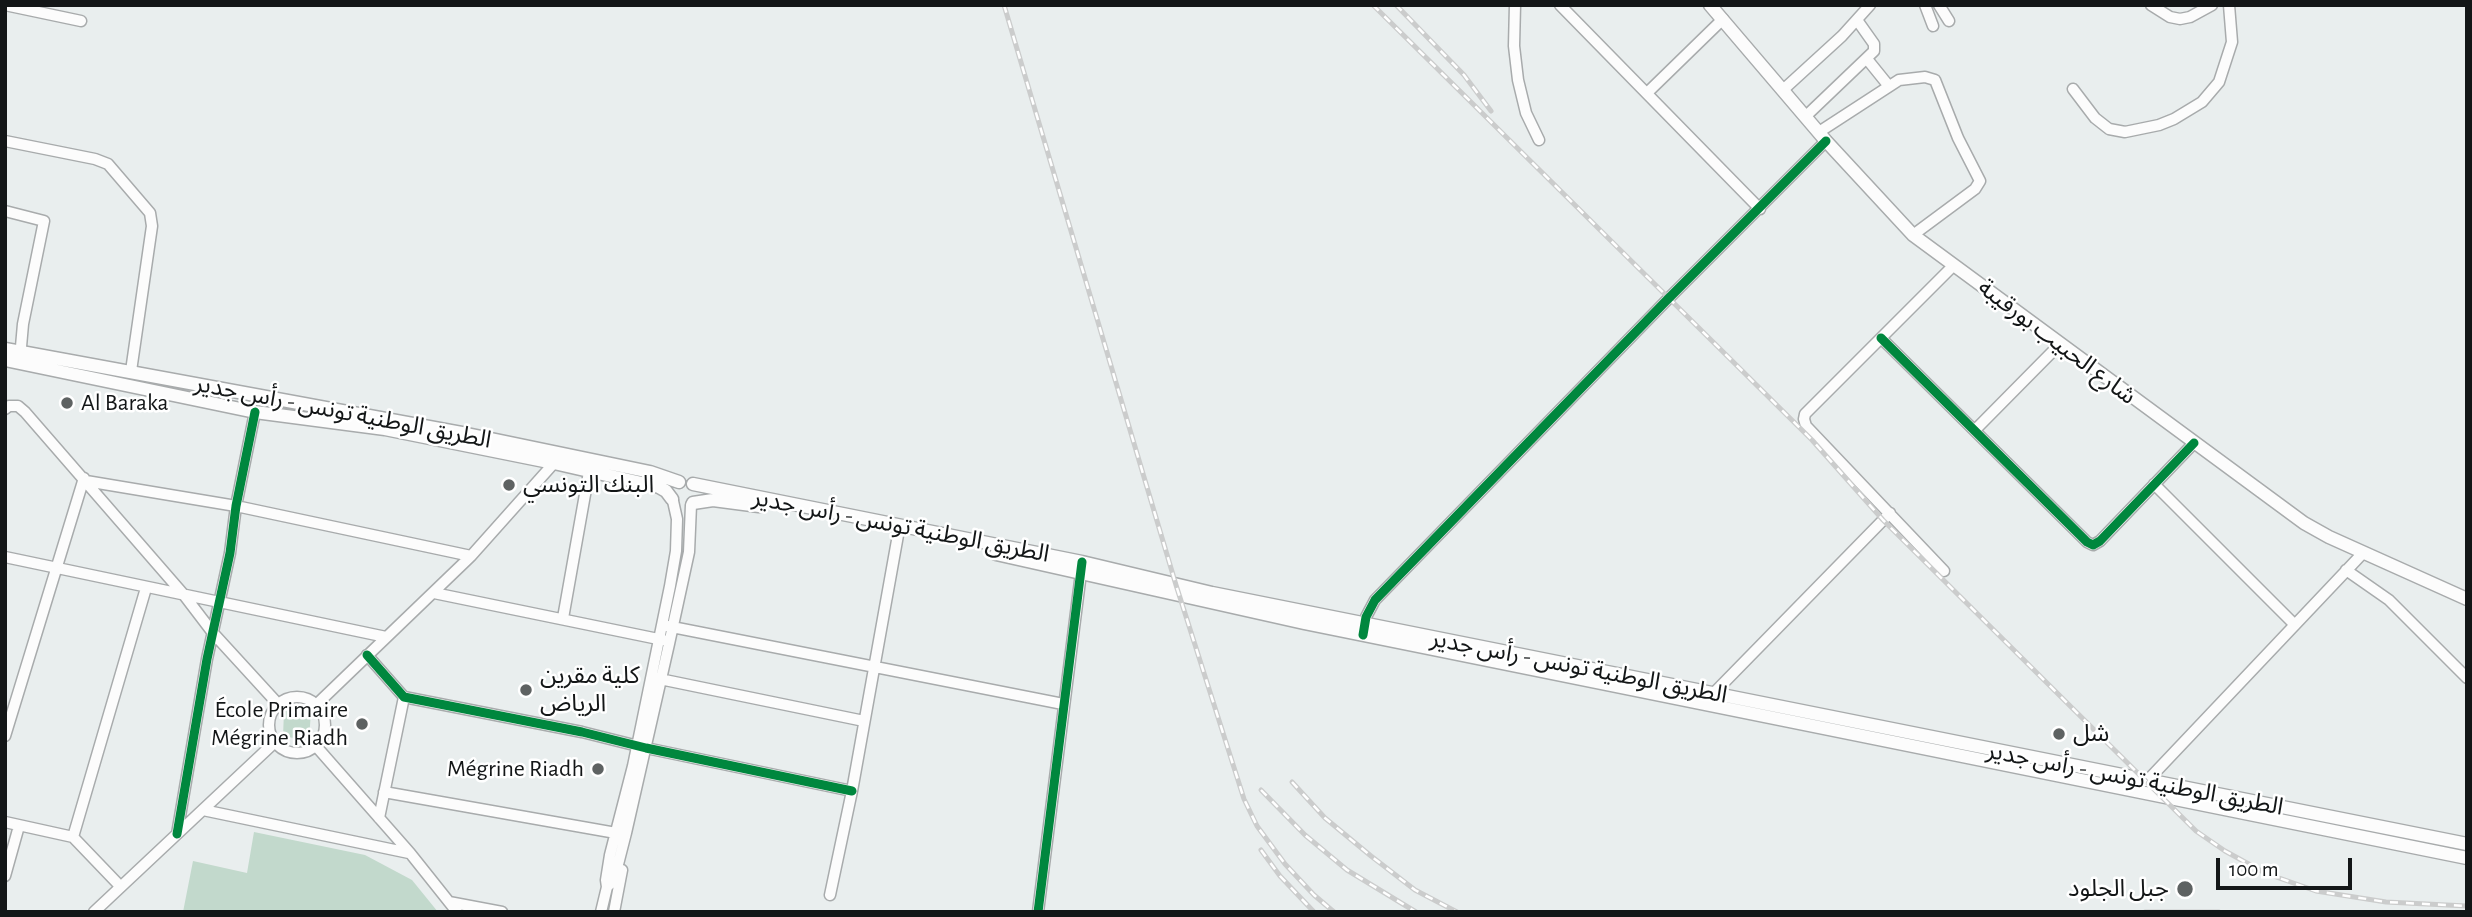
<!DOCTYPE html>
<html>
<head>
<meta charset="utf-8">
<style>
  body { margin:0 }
  #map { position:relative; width:2472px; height:917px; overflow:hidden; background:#e9eeee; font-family:"Alegreya Sans",sans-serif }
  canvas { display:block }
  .frame { position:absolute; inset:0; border:7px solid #131617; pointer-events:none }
  .scale { position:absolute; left:2216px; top:858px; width:136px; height:32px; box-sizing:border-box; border:4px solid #131617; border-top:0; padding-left:9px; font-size:21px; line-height:24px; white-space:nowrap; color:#131617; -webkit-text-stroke:5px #fff; paint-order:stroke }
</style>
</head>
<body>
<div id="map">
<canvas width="2472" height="917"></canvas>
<div class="frame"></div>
<div class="scale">100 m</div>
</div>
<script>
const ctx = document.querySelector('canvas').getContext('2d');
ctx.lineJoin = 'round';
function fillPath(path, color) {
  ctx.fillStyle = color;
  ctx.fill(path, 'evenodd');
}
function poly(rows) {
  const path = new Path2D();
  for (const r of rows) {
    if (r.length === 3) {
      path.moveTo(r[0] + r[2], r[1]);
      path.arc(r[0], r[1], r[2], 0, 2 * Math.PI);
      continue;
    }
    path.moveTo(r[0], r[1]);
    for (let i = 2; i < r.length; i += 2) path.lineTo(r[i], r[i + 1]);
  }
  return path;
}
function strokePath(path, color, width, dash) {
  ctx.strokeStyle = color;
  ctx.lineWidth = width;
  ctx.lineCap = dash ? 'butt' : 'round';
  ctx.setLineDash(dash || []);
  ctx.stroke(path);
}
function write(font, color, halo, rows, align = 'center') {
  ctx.font = font + ' "Alegreya Sans","Noto Sans Arabic",sans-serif';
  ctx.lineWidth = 5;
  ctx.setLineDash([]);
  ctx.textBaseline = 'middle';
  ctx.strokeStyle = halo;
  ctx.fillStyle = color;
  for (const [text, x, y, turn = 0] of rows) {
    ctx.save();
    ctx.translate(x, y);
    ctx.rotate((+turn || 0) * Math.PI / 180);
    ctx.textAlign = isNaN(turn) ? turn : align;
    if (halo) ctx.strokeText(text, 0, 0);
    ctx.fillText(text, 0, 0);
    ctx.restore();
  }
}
const green = poly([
  [284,711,311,712,309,739,283,737],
  [254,832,365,855,412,880,438,912,183,912,193,861,247,873]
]);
const minor = poly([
  [5,5,81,21],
  [1515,5,1514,46,1518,80,1526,113,1539,140],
  [1560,5,1760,209],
  [1925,5,1933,26],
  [1939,5,1949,21],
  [2151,5,2170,17,2180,19,2190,17,2212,5],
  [1867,59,1888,85],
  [1784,89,1842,36,1870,5],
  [2073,89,2095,118,2109,129,2125,132,2159,125,2174,119,2202,102,2219,82,2232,42,2229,5],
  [1647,93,1723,19],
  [1806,116,1874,51,1874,44,1857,20],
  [1819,132,1899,80,1925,77,1935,80,1958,138,1980,181,1975,189,1913,235],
  [5,141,95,159,108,164,150,213,152,226,131,371],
  [5,211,44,221,23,324,20,358],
  [1881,338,2087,542,2093,545,2100,541,2194,443],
  [5,409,9,406,18,406,25,412,184,595,213,633,278,704],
  [1975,430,2060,344],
  [86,481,236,506,471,556],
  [2154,484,2295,625],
  [5,557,386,637],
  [2346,570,2389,600,2467,678],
  [1944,571,1806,426,1804,419,1805,414,1954,265],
  [434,593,663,640],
  [563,618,589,472],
  [662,625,1063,704],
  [1364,630,1366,617,1375,600,1664,303,1826,141],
  [367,655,404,697,582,732,646,748,852,791],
  [655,678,864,721],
  [297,725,28],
  [1708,699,1890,513],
  [316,705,471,556,554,463],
  [5,736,84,478],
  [315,745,410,853,457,912],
  [2147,781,2363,553],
  [384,792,616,833],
  [203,810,409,853],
  [379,818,404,697],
  [5,822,73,837,120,886],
  [177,834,207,659,230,553,236,506,255,412],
  [73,837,146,588],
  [5,876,19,826],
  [607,887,614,880,626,833,669,644,689,552,691,505],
  [830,895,852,791,898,535],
  [449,902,502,912],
  [94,912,275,742],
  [601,912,607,887,606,880,610,855,633,766,670,586,676,551,677,519,673,501],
  [614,912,622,870],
  [1038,912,1082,565]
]);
const major = poly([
  [1710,5,1826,141,1913,235,2304,523,2329,537,2467,599],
  [5,349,467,434,650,472,679,482],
  [5,360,255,412,385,429,554,463,659,487,666,491,672,499],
  [693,484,1082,562,1212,593,2467,844],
  [693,503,713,500,759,506],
  [996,554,1304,623,2467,858]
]);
const rail = poly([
  [1004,5,1176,585,1244,799,1257,826,1285,864,1314,895,1334,912],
  [1373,5,1812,440,1883,520,2196,831,2225,851,2265,873,2316,891,2386,902,2467,906],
  [1396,5,1464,75,1491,111],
  [1292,782,1325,818,1371,856,1415,890,1457,912],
  [1261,790,1305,835,1347,870,1416,912],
  [1261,850,1280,876,1314,912],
  [2145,912,2219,912]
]);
const cycleway = poly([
  [1881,338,2087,542,2093,545,2100,541,2194,443],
  [1363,635,1366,617,1375,600,1664,303,1826,141],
  [367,655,404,697,582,732,646,748,852,791],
  [177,834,207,659,230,553,236,506,255,412],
  [1038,912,1082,562]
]);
const markers = [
  [67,403,7,"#5e6262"],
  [509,485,7,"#5e6262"],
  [526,690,7,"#5e6262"],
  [362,724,7,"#5e6262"],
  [2059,734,7,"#5e6262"],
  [598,769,7,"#5e6262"],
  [2185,889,9,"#5e6262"]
];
const streetNames = [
  ["شارع الحبيب بورقيبة",2057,342,37],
  ["الطريق الوطنية تونس - رأس جدير",343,412,11],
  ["الطريق الوطنية تونس - رأس جدير",901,526,11],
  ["الطريق الوطنية تونس - رأس جدير",1579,667,11],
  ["الطريق الوطنية تونس - رأس جدير",2135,779,11]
];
const poiNames = [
  ["Al Baraka",81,403],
  ["البنك التونسي",523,485],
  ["كلية مقرين",540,676],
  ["الرياض",540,704],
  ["École Primaire",348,710,"right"],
  ["Mégrine Riadh",348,738,"right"],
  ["شل",2073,734],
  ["Mégrine Riadh",584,769,"right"],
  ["جبل الجلود",2169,889,"right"]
];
fillPath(green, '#c2d9cc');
strokePath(minor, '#a8abac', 13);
strokePath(major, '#a8abac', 15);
strokePath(minor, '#fcfcfc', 10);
strokePath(major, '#fcfcfc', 12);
strokePath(rail, '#cbcccc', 5);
strokePath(rail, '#fff', 2.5, [8]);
strokePath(cycleway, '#00873e', 9);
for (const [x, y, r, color] of markers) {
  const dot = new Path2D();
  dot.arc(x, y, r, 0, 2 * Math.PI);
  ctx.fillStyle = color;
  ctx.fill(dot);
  strokePath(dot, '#fff', 2.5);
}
write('24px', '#131617', '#fff', streetNames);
write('24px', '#131617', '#fff', poiNames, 'left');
</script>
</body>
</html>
